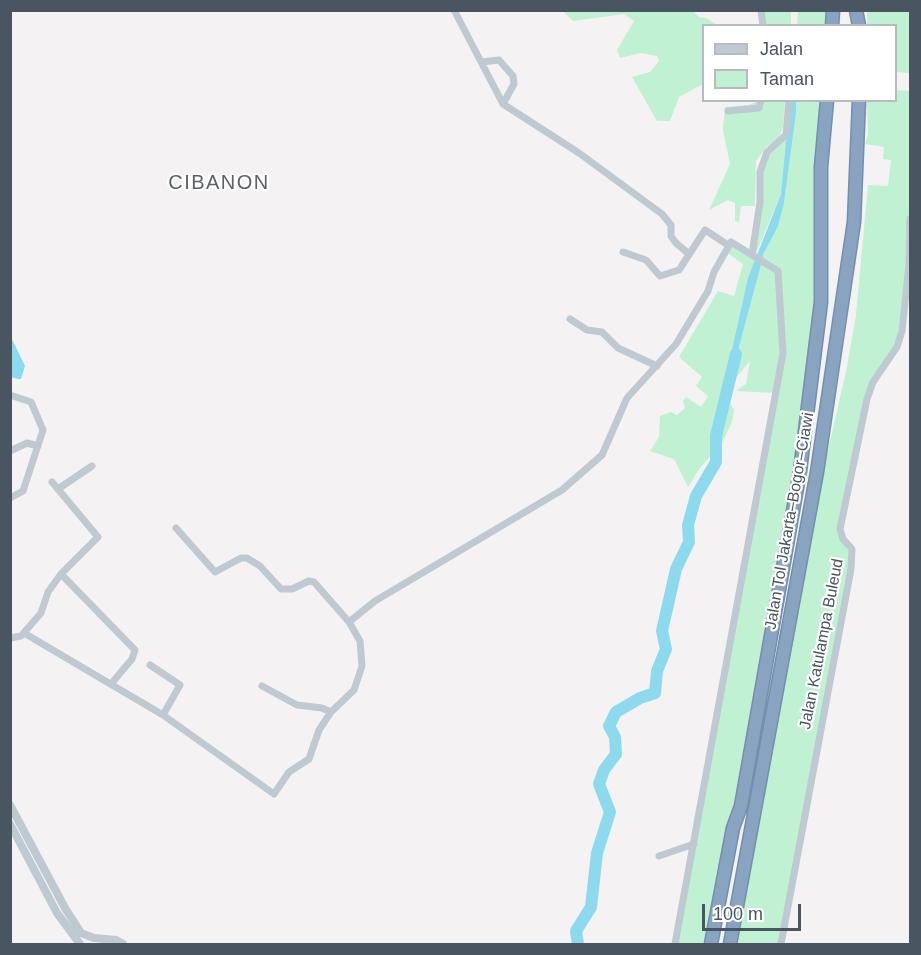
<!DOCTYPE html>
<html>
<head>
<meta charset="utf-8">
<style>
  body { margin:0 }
  #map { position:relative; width:921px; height:955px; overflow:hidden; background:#f4f2f2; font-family:Helvetica,sans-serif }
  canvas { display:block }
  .frame { position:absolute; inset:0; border:12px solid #495560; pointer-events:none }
  .legend { position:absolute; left:702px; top:24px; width:195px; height:78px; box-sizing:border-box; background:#fff; border:2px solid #b6bbbf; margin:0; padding:8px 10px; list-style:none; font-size:18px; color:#495560 }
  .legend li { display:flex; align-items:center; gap:12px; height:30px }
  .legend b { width:30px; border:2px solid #b6bbbf }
  .scale { position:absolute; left:702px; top:904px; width:99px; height:27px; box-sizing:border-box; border:3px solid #495560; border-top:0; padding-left:8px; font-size:18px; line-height:21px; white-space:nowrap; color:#495560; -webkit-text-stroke:4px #fff; paint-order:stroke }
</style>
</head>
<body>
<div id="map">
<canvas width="921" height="955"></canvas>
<div class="frame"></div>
<ul class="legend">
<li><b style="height:8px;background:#bfc9d1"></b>Jalan</li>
<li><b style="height:16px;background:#c0f1d3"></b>Taman</li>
</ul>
<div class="scale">100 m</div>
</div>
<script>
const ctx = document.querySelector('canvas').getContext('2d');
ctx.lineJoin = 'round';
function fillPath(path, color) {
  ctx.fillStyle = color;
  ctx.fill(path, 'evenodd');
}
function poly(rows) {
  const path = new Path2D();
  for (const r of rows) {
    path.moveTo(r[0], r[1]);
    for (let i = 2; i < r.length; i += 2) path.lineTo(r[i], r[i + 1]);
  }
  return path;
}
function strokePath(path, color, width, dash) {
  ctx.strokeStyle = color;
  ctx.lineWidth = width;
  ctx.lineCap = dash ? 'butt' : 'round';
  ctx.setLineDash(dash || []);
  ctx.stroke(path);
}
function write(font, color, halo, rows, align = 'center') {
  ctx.font = font + ' Helvetica,sans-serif';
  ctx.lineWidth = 4.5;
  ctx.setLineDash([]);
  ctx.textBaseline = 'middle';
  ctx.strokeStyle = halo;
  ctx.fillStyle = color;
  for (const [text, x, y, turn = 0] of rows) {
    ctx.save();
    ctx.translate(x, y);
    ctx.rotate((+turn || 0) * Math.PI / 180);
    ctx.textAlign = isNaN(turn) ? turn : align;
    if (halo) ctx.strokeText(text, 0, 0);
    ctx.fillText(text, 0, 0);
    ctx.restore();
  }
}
const green = poly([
  [563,11,693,11,699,17,706,18,717,25,704,26,703,84,679,97,670,121,657,121,632,77,650,72,659,61,657,56,641,53,620,58,617,50,634,21,624,14,573,21],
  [761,11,791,11,791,25,763,25],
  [798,11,833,11,832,25,797,26],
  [867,11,910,11,910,73,896,72,896,26,867,25],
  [896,90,910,91,910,225,897,347,873,382,840,529,852,549,782,944,730,944,818,493,846,372,856,315,868,185,888,186,891,160,883,159,884,147,865,144,868,135,867,101,896,100],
  [758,101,785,101,783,126,779,139,766,147,756,161,755,206,741,206,739,222,735,221,735,203,728,200,709,210,730,164,723,130,725,107,749,105],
  [796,101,827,101,820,246,800,471,709,944,677,944,776,393,736,391,746,384,750,361,734,380,729,401,734,410,732,422,722,443,699,469,688,487,674,459,650,451,659,437,660,416,671,412,677,415,685,408,683,401,686,397,701,407,708,396,696,386,702,377,679,357,718,291,734,296,743,264,726,252,731,244,748,256,754,246,762,162,786,136,788,145,781,194,754,258,761,262,784,203]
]);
const water = poly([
  [790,101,796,101,796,112,784,203,778,226,764,253,733,369,728,368,748,278,781,194],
  [11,337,25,366,21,379,18,379,11,377]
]);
const river = poly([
  [578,944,576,931,591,907,597,853,610,812,599,784,604,770,616,754,615,737,609,726,616,712,640,698,655,693,657,671,666,649,662,631,676,569,689,542,688,525,696,496,716,462,716,436,736,354]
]);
const minor = poly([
  [454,10,503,104,579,153,662,214,671,225,671,236,676,243,689,254],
  [761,10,763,26],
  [482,62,499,60,513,76,514,84,503,104],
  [728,111,759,108,761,100],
  [623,252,646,260,660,276,679,270,705,230,728,245],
  [752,255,760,202,760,172,767,152,786,135,789,100],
  [570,319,587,330,602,332,618,348,657,366],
  [10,395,31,402,43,430,23,491,10,498],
  [10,451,27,443,38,446],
  [52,482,98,537,61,574,135,650,132,659,111,684],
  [58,489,92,466],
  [349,622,375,601,562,490,602,455,627,398,676,344,708,291,714,272,731,242,778,271,783,353,675,944],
  [24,633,163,715,274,794,289,772,309,759,319,730,331,712,354,690,362,666,360,641,349,622,314,582,309,581,292,589,281,589,260,566,247,558,241,558,215,572,176,528],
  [10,638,21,636,41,613,48,592,61,574],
  [150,665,180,685,163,715],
  [262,686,297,705,322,708,331,712],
  [659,856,694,844],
  [781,944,851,569,852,549,843,539,840,529,867,399,873,382,897,347,902,331,909,264,910,219]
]);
const tertiary = poly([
  [10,805,65,908,81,933,94,938,116,940,123,944],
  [10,824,57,913,80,944]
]);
const motorway = poly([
  [856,10,859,26],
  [832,26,833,10],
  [711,944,733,828,741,806,800,471,821,302,821,167,827,100],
  [730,944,817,472,854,222,859,100]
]);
const streetNames = [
  ["Jalan Tol Jakarta–Bogor–Ciawi",790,521,-80],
  ["Jalan Katulampa Buleud",822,644,-79]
];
const quarterNames = [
  ["CIBANON",219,183]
];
fillPath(green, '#c0f1d3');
fillPath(water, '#8ddaef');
strokePath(river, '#8ddaef', 12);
strokePath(motorway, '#748fad', 15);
strokePath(minor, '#bfc9d1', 7);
strokePath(tertiary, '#bfc9d1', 8);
strokePath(motorway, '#89a4c1', 12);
write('16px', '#495560', '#fff', streetNames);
ctx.letterSpacing = '1.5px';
write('20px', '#5e6267', '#fff', quarterNames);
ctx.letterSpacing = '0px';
</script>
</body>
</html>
